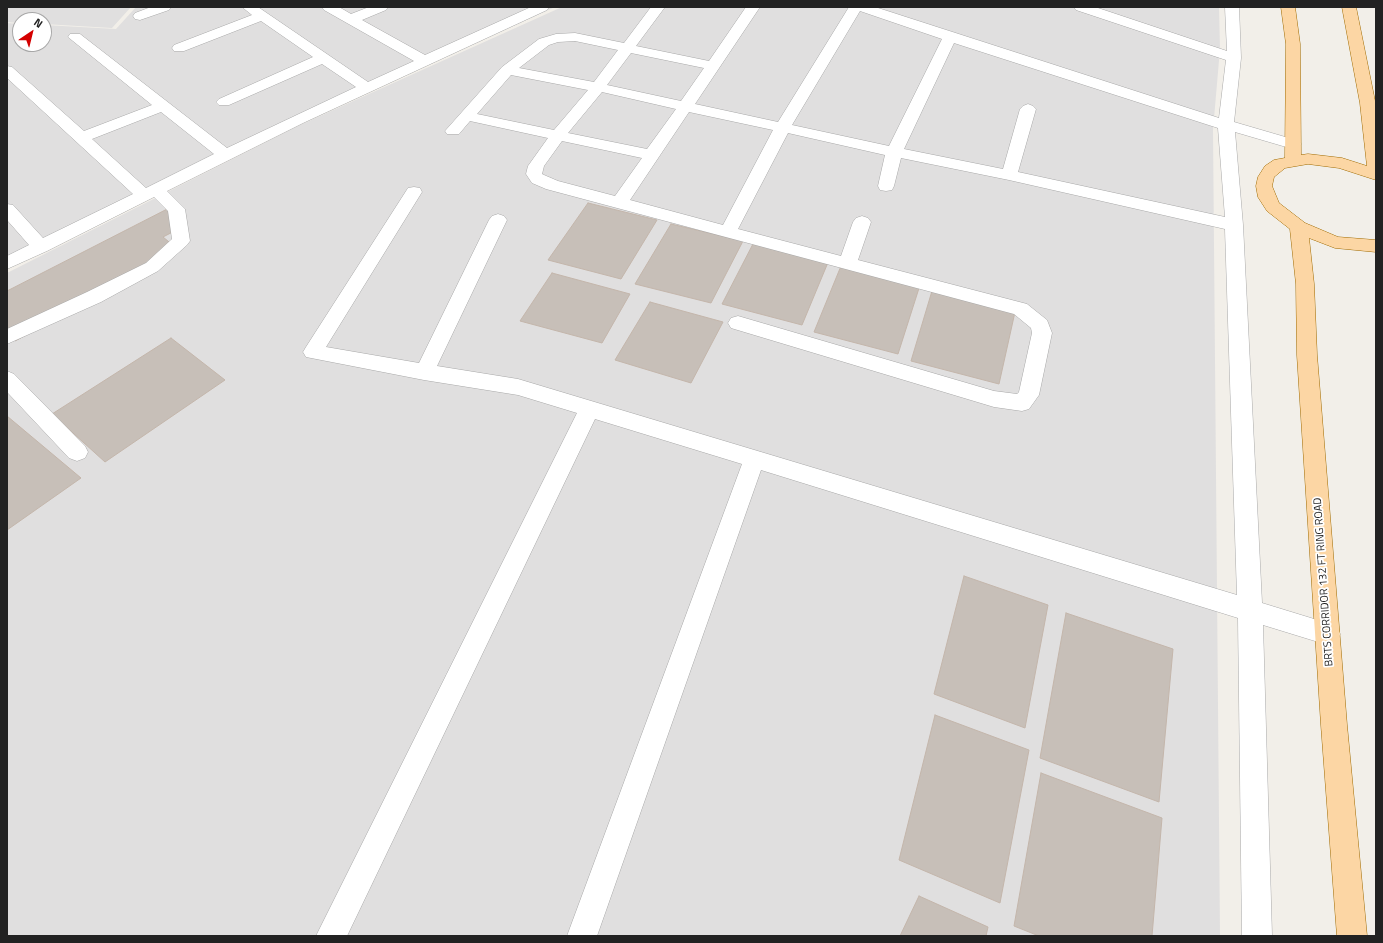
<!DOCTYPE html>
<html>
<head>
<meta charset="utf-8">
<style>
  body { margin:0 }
  #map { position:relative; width:1383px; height:943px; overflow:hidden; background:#f2efe9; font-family:"Titillium Web",sans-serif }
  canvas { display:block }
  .frame { position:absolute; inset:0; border:8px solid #222; pointer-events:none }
  .north { position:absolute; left:12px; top:12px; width:40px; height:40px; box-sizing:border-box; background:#fff; border:1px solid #a7a7a7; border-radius:50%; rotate:35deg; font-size:11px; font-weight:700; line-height:16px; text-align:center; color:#222 }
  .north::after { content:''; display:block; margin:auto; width:14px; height:18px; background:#d40000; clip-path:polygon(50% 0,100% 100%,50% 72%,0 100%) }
</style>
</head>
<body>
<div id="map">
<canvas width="1383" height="943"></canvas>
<div class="frame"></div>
<div class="north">N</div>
</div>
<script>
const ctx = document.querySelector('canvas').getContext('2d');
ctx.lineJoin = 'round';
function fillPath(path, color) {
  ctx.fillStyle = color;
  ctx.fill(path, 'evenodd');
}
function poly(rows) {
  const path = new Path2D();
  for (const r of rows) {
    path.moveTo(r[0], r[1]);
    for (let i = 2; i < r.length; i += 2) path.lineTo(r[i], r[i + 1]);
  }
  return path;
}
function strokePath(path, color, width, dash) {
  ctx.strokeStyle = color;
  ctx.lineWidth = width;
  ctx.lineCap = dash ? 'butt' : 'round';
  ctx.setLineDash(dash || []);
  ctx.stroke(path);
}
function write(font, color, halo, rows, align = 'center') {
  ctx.font = font + ' "Titillium Web",sans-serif';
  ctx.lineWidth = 3.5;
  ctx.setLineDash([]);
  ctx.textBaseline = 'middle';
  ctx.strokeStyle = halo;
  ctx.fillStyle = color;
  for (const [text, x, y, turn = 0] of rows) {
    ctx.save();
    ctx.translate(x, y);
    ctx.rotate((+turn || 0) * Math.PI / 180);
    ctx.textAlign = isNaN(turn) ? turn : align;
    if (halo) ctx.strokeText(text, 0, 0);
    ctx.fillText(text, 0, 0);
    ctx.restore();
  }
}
const residential = poly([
  [7,7,131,7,112,28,44,24,44,20,20,20,20,23,7,22],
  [136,7,555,7,298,123,7,265,7,23,20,24,20,44,44,44,44,25,116,29],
  [562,7,1219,7,1220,49,1213,130,1220,936,7,936,7,273,300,125]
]);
const building = poly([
  [588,203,657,220,621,279,548,260,588,203],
  [177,204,186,225,163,237,174,246,150,259,156,265,15,341,7,332,7,291,177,204],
  [671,224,743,241,711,303,635,284,671,224],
  [754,242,829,260,802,325,722,304,754,242],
  [841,266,920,285,898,354,814,332,841,266],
  [552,273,630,294,602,343,520,321,552,273],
  [932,291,1015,312,999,384,911,361,932,291],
  [650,302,723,322,691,383,615,360,650,302],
  [171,338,225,380,105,462,52,414,171,338],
  [7,416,81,478,7,530,7,416],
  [964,576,1048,605,1025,728,934,694,964,576],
  [1066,613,1173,649,1159,802,1040,758,1066,613],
  [935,715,1029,750,1000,903,899,860,935,715],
  [1041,773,1162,818,1152,936,1039,936,1014,926,1041,773],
  [919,896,988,927,986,936,900,936,919,896]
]);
const minor = poly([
  [151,7,171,7,169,10,140,20,135,19,133,16,135,13,151,7],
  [242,7,258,7,368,82,414,61,324,10,322,7,339,7,351,14,369,7,388,7,386,10,362,20,425,55,531,7,549,7,547,10,303,123,167,191,185,209,190,241,187,245,158,271,101,302,7,344,7,329,87,292,146,263,172,239,168,211,154,197,47,251,7,269,7,256,29,245,7,220,7,204,13,205,43,238,133,194,7,78,7,66,12,67,84,131,152,105,68,37,70,34,80,34,227,148,356,87,322,64,229,105,219,105,216,102,219,99,313,57,261,21,184,51,174,51,172,48,174,45,252,15,242,7],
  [161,112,214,154,146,188,92,139,161,112],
  [651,7,665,7,636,46,709,61,746,7,760,7,695,104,778,122,849,7,875,7,1219,118,1226,60,1076,10,1074,7,1095,7,1227,51,1225,7,1239,7,1241,58,1234,122,1299,141,1301,144,1299,147,1293,149,1235,132,1243,225,1262,603,1337,626,1340,634,1337,642,1328,645,1263,625,1272,936,1242,936,1238,618,761,470,597,936,567,936,742,464,595,419,347,936,316,936,577,413,518,395,424,380,306,357,303,352,306,347,408,188,414,187,420,188,422,192,326,347,419,363,489,220,492,216,498,214,504,216,507,220,437,366,518,379,1237,595,1225,229,1009,180,901,158,894,186,892,190,886,191,880,190,878,186,885,155,788,133,738,229,841,256,853,222,856,218,862,216,868,218,871,222,858,260,1027,304,1047,320,1052,333,1039,395,1029,409,1022,411,994,407,731,328,728,323,731,318,738,316,994,391,1017,394,1019,392,1032,333,1031,328,1014,314,546,189,532,183,526,174,528,166,548,138,470,121,459,134,447,134,445,131,502,67,539,39,556,34,575,33,624,43,651,7],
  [860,11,942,39,889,146,792,125,860,11],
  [575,41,618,50,594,82,519,68,549,45,558,42,575,41],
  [954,43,1218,128,1225,217,1018,172,1036,109,1033,106,1028,104,1023,106,1020,109,1003,169,904,149,954,43],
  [631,53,704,68,681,101,607,85,631,53],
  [511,75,588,90,554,130,477,114,511,75],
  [602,92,676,109,647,149,568,133,602,92],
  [689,112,773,130,723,225,630,200,689,112],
  [562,141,642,158,615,196,558,181,544,175,542,174,544,166,562,141],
  [7,371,14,374,85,446,88,452,85,458,77,461,69,458,7,392,7,371]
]);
const major = poly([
  [1281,7,1295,7,1300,44,1301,155,1308,154,1342,158,1367,166,1360,103,1342,7,1356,7,1376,106,1376,180,1339,168,1308,164,1285,168,1274,177,1272,186,1279,203,1305,223,1338,237,1376,240,1376,252,1335,248,1309,238,1314,284,1317,355,1347,725,1367,936,1337,936,1321,725,1297,355,1296,284,1290,229,1267,211,1258,197,1256,186,1258,177,1265,166,1274,160,1285,158,1286,44,1281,7]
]);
const streetNames = [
  ["BRTS CORRIDOR 132 FT RING ROAD",1324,582,-94]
];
fillPath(residential, '#e0dfdf');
fillPath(building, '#c7bfb8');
strokePath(building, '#c4b6ab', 1);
strokePath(minor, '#a9a9a9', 1);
strokePath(major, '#a06b00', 1);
fillPath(minor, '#fff');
fillPath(major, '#fcd6a4');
write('11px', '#222', '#fff', streetNames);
</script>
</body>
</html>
